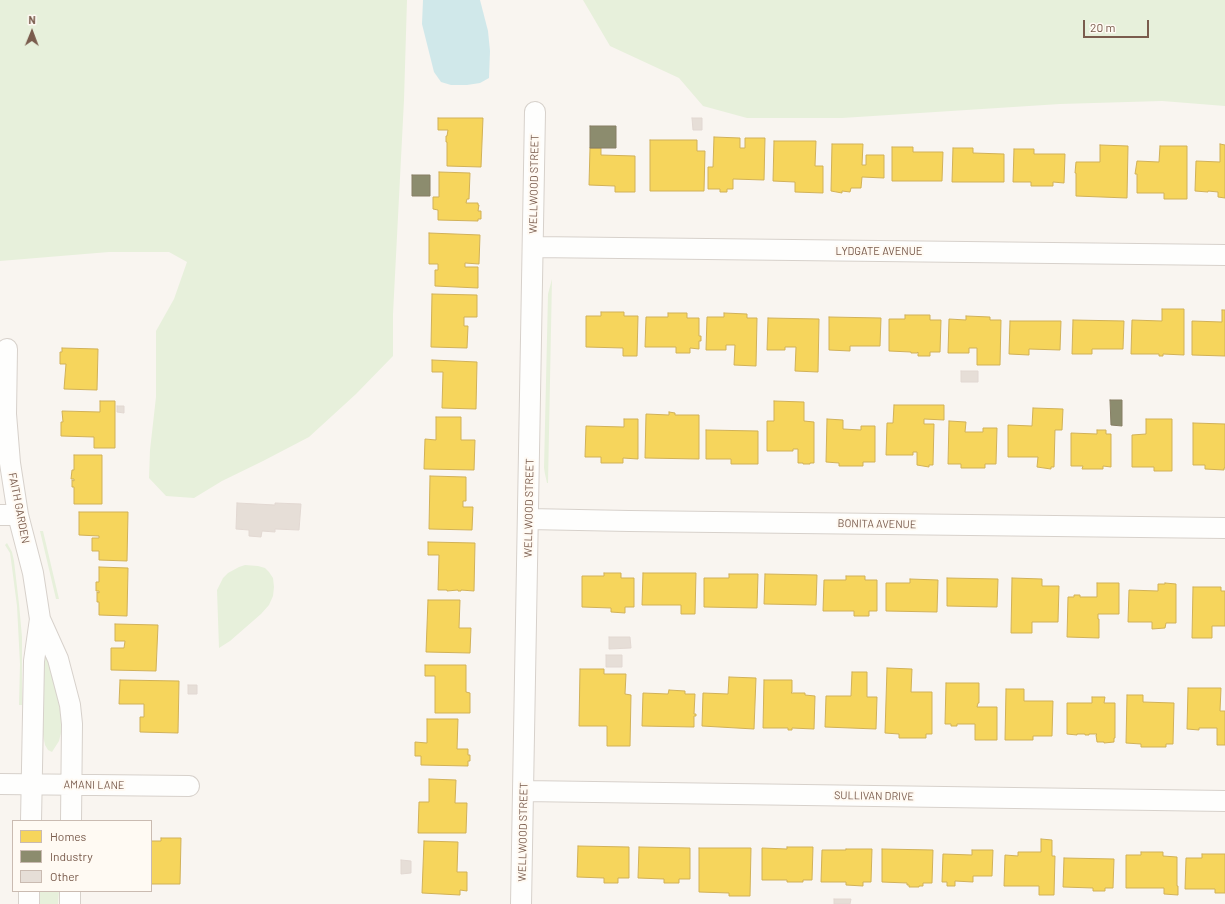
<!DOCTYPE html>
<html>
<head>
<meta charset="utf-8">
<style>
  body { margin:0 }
  #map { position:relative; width:1225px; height:904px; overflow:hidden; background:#f9f5f0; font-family:Barlow,sans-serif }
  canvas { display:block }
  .legend { position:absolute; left:12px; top:820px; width:140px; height:72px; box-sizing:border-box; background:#fffaf3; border:1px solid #cabbb1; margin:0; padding:5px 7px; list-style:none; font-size:12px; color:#7a5c4d }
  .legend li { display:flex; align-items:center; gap:8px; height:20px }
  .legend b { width:20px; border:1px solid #cabbb1 }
  .north { position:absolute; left:12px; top:12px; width:40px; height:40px; -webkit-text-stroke:3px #fffaf3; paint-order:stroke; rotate:1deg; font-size:11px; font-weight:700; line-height:16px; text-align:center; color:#7a5c4d }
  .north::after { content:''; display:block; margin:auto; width:14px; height:18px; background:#7a5c4d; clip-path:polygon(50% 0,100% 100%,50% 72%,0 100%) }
  .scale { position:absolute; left:1083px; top:20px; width:66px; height:18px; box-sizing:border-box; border:2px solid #7a5c4d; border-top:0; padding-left:5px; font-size:12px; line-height:14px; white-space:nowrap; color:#7a5c4d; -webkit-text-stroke:3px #fffaf3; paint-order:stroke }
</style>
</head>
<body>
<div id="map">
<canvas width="1225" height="904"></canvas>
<ul class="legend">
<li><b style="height:11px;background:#f6d55c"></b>Homes</li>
<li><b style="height:11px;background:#8c8c6e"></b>Industry</li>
<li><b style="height:11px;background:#e6ded7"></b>Other</li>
</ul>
<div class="north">N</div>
<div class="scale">20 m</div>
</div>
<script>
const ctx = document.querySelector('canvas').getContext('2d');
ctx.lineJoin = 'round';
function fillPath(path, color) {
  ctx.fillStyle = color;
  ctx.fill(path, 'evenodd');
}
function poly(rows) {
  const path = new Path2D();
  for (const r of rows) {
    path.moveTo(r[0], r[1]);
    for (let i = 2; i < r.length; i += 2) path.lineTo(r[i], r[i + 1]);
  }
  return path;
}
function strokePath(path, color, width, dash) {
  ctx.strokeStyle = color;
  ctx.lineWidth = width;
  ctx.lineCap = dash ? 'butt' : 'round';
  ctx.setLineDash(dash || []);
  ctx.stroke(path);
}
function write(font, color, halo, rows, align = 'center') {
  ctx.font = font + ' Barlow,sans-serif';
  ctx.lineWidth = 4;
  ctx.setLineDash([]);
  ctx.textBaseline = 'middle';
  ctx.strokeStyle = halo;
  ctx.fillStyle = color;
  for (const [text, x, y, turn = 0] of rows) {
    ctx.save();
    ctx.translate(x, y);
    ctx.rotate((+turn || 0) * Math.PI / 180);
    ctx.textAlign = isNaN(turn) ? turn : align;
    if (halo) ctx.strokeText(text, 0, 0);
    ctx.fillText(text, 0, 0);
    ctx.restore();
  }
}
const green = poly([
  [0,0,407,0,404,100,393,314,393,356,356,394,309,437,263,461,222,481,194,498,166,496,149,478,150,450,156,397,156,331,174,299,187,262,169,252,109,252,0,261],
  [583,0,1225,0,1225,106,1162,101,1060,104,842,118,747,118,703,106,679,78,610,46],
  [552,279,548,483,547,483,545,474,544,468,548,294],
  [40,531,43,531,59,599,56,599],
  [7,543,12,552,14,561,19,604,22,637,22,705,19,705,20,664,17,606,11,560,10,553,5,545],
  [245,565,258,566,265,568,269,572,273,578,274,587,273,596,269,605,261,614,230,641,219,648,217,590,223,578,228,573,239,567],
  [45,658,48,659,57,693,63,725,59,741,52,752,48,750,45,745,42,730,44,659],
  [40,891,59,891,58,904,40,904]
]);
const water = poly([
  [423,0,480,0,488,31,490,51,489,78,480,83,467,85,451,85,441,82,434,72,422,24]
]);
const homes = poly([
  [438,118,483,118,481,167,447,166,447,142,446,142,446,136,447,136,448,130,438,130,438,118],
  [714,137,740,138,740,148,745,148,745,138,765,138,764,180,733,179,733,189,727,189,727,192,720,192,720,189,708,189,708,167,713,167,714,137],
  [650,140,697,140,697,151,705,151,704,191,650,191,650,140],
  [774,141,816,141,815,166,823,166,823,193,795,192,795,182,773,181,774,141],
  [832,144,863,144,862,165,866,165,866,155,884,155,884,178,862,177,861,188,851,188,850,192,842,191,842,193,831,191,832,144],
  [1220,144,1225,145,1225,198,1218,197,1218,192,1208,191,1208,192,1195,191,1196,161,1220,162,1220,144],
  [1100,145,1128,146,1127,198,1076,196,1076,173,1075,173,1076,162,1100,162,1100,145],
  [1160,146,1187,146,1187,199,1164,199,1164,193,1137,193,1137,174,1135,174,1137,161,1159,162,1160,146],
  [892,147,913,147,913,152,943,152,942,181,892,181,892,147],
  [590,148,601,148,601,155,635,156,635,192,615,192,615,186,589,185,590,148],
  [953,148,973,148,973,153,1004,154,1004,182,952,182,953,148],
  [1014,149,1034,149,1034,154,1065,154,1064,183,1053,182,1053,186,1031,186,1031,182,1013,182,1014,149],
  [439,172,470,173,469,199,467,199,466,203,478,203,478,205,479,205,478,211,481,211,481,219,478,219,478,221,438,220,438,210,433,209,433,197,439,197,439,172],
  [429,233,480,235,479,264,465,263,465,267,478,267,478,288,435,286,435,270,438,270,438,264,429,264,429,233],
  [432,294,477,295,477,317,464,317,464,326,468,326,467,348,431,347,432,294],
  [1162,309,1184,309,1184,355,1163,354,1163,356,1159,356,1159,354,1131,354,1132,320,1162,321,1162,309],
  [1222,310,1225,310,1225,356,1192,355,1192,321,1222,322,1222,310],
  [601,312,624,312,624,316,638,316,637,356,623,356,623,348,586,347,586,316,601,316,601,312],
  [668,313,687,313,687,318,699,318,699,336,701,336,701,341,699,341,699,349,690,348,690,353,676,353,676,347,645,347,646,317,668,317,668,313],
  [724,313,747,314,747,318,757,318,756,366,734,365,735,345,726,345,726,350,706,350,707,317,724,317,724,313],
  [905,315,930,315,930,320,941,320,940,352,930,352,930,356,918,356,918,352,917,353,911,353,911,352,889,351,889,319,905,319,905,315],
  [966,316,990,317,990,320,1001,320,1000,365,977,365,977,348,969,348,969,353,948,353,949,319,966,320,966,316],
  [829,317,881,318,880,346,850,346,850,351,829,350,829,317],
  [768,318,819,319,818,372,795,371,796,347,785,347,785,350,767,350,768,318],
  [1073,320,1124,321,1123,349,1092,349,1092,354,1072,354,1073,320],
  [1010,321,1061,321,1060,350,1029,349,1029,355,1009,354,1010,321],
  [62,348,98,349,97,390,64,389,66,364,60,364,60,352,62,352,62,348],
  [432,360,477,362,476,409,442,408,443,372,432,372,432,360],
  [100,401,115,401,115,448,94,448,94,437,61,436,61,422,63,422,62,411,100,412,100,401],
  [774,401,804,402,804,421,814,422,814,463,810,463,810,464,803,464,803,463,798,463,798,449,793,449,793,451,767,451,767,421,774,421,774,401],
  [894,405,944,405,944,420,924,419,924,424,934,424,933,465,929,465,929,467,917,465,917,452,913,452,913,455,886,455,887,423,893,423,894,405],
  [1033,408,1063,409,1062,430,1055,430,1054,467,1051,467,1051,469,1037,467,1038,457,1008,457,1008,425,1032,426,1033,408],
  [669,412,675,413,675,415,699,415,699,459,645,458,646,414,669,415,669,412],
  [436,417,461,417,461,440,475,440,474,470,424,469,425,439,436,440,436,417],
  [624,419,638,419,638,459,623,458,623,463,601,463,601,457,585,457,586,426,624,427,624,419],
  [827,419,843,420,843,429,861,430,861,426,875,426,875,462,863,462,863,466,839,466,839,463,826,462,827,419],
  [1146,419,1172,419,1172,471,1154,471,1154,467,1132,467,1132,435,1146,434,1146,419],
  [949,421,966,422,965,432,983,432,983,428,997,428,996,464,985,464,985,468,961,468,961,464,948,464,949,421],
  [1193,423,1225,424,1225,468,1224,468,1224,470,1205,469,1205,465,1193,465,1193,423],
  [706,430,758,431,758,464,731,464,731,459,706,459,706,430],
  [1097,430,1106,430,1106,434,1111,434,1111,467,1103,466,1103,469,1082,469,1083,466,1071,466,1071,433,1097,434,1097,430],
  [74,455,102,455,102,504,74,504,74,487,72,487,72,480,74,481,74,479,71,479,72,470,74,470,74,455],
  [430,476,466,477,466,501,463,501,463,507,473,507,472,530,429,529,430,476],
  [79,512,128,512,127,561,99,560,99,551,92,551,92,538,99,538,99,536,79,535,79,512],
  [428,542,475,543,474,591,461,590,461,591,458,591,458,590,447,591,447,590,438,590,439,555,428,555,428,542],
  [99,567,128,568,127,616,99,615,99,602,97,602,97,592,99,593,99,591,96,591,96,582,99,582,99,567],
  [604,573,621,573,621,578,634,578,634,607,625,607,625,613,611,612,611,608,582,607,582,576,604,576,604,573],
  [643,573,696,573,695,614,681,614,681,605,642,605,643,573],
  [729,574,758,574,757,608,704,607,704,578,729,578,729,574],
  [765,574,817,575,816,605,764,604,765,574],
  [846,576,865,576,865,580,877,580,877,611,869,611,869,616,854,616,854,611,823,611,824,580,846,580,846,576],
  [947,578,998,579,997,607,947,606,947,578],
  [1012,578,1042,579,1042,586,1059,586,1058,622,1032,622,1032,633,1011,633,1012,578],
  [910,579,938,580,937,612,886,611,886,583,910,583,910,579],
  [1097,583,1119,583,1119,614,1098,614,1098,619,1099,619,1099,638,1067,637,1068,597,1074,597,1074,595,1080,595,1080,597,1097,597,1097,583],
  [1165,583,1176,584,1176,623,1166,623,1165,628,1152,629,1152,622,1128,622,1129,590,1158,591,1158,584,1165,584,1165,583],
  [1193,587,1221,587,1221,591,1225,591,1225,626,1212,626,1212,638,1192,638,1193,587],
  [428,600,460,600,459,628,471,628,470,653,426,652,428,600],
  [115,624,158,625,156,671,111,670,111,648,124,648,125,641,115,641,115,624],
  [425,665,466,665,466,692,470,693,470,713,435,713,435,676,425,676,425,665],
  [887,668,912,669,911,692,932,692,932,734,926,734,926,738,899,738,899,734,885,733,887,668],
  [580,669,604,669,604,674,626,674,625,694,631,695,630,746,607,746,607,726,579,726,580,669],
  [852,672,867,672,867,697,877,697,876,729,825,727,826,696,851,696,852,672],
  [729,677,756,678,754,729,702,726,703,693,728,694,729,677],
  [120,680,179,681,178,733,140,732,140,717,144,717,144,704,119,704,120,680],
  [764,680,792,680,792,692,791,693,805,693,805,695,815,696,814,729,792,728,792,730,788,730,788,728,763,728,764,680],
  [946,683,979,683,979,703,978,703,977,707,997,707,997,740,975,740,975,724,957,724,957,726,951,726,951,724,945,724,946,683],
  [1188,688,1221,688,1220,711,1225,711,1225,745,1217,745,1217,728,1199,728,1199,730,1187,729,1188,688],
  [1006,689,1024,689,1024,701,1053,701,1052,736,1033,736,1033,740,1005,740,1006,689],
  [669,690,685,691,685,694,695,694,694,714,696,714,696,716,694,716,694,727,642,726,643,693,668,694,669,690],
  [1127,695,1143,695,1143,702,1174,703,1173,744,1166,744,1166,747,1141,747,1141,744,1126,743,1127,695],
  [1092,697,1105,697,1104,703,1115,703,1115,738,1114,738,1114,742,1104,743,1104,742,1097,742,1096,735,1097,734,1089,734,1089,735,1085,735,1085,734,1077,734,1077,735,1067,734,1067,703,1092,703,1092,697],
  [427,719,458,719,457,749,468,749,468,755,470,755,470,761,468,761,468,766,421,765,421,756,415,756,415,742,427,743,427,719],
  [429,779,456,780,455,803,467,803,466,833,418,833,419,802,429,802,429,779],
  [161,838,181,838,180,884,151,884,151,841,161,841,161,838],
  [1041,839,1052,840,1052,856,1055,856,1054,895,1039,895,1039,886,1004,886,1005,855,1018,856,1018,852,1041,852,1041,839],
  [424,841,458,842,457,872,467,872,467,891,460,890,460,895,422,893,424,841],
  [578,846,629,847,629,878,618,878,618,883,604,883,604,878,577,877,578,846],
  [639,847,690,848,690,879,679,879,679,883,664,883,664,879,638,878,639,847],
  [787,847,813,847,812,880,803,880,803,882,787,882,787,880,762,880,762,848,787,849,787,847],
  [699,848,751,848,750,896,729,896,729,893,699,892,699,848],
  [846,849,872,849,871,882,863,882,863,886,846,885,846,882,821,882,822,850,846,850,846,849],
  [882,849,933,850,932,883,923,883,923,886,919,886,919,887,909,887,909,885,907,885,907,883,882,882,882,849],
  [972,850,993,850,992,876,973,876,973,882,955,881,955,886,947,886,947,882,942,882,943,854,972,855,972,850],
  [1141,852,1163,852,1163,856,1177,857,1177,886,1178,886,1178,895,1164,894,1164,888,1126,888,1126,855,1141,855,1141,852],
  [1202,854,1225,854,1225,893,1215,893,1215,889,1185,889,1186,858,1202,858,1202,854],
  [1064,858,1114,859,1113,888,1105,888,1105,891,1093,891,1093,888,1063,887,1064,858]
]);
const industry = poly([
  [590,126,616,126,616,148,590,148,590,126],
  [412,175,430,175,430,196,412,196,412,175],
  [1110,400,1122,400,1122,426,1111,425,1110,400]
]);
const building = poly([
  [692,118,702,118,702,130,693,130,692,118],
  [961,371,978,371,978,382,961,382,961,371],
  [117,406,124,406,124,413,117,412,117,406],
  [237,503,275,505,275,503,301,504,299,530,275,529,275,532,262,531,261,537,249,536,249,530,236,529,237,503],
  [609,637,630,637,631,648,609,649,609,637],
  [606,655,622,655,622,667,606,667,606,655],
  [188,685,197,685,197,694,188,694,188,685],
  [401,860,411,861,411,873,401,874,401,860],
  [834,899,851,899,850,904,834,904,834,899]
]);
const minor = poly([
  [534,247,1225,255],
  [7,349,6,414,10,463,18,515,33,573,40,619,34,661,31,821],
  [0,515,18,515],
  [529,519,629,521,1225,528],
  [40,619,58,659,70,705,72,724,71,821],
  [0,784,189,786],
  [524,791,1225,801],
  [29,904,29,891],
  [70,904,70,891],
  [521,904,535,112]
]);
const streetNames = [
  ["WELLWOOD STREET",534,184,-89],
  ["LYDGATE AVENUE",879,251],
  ["FAITH GARDEN",19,508,79],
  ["WELLWOOD STREET",529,508,-89],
  ["BONITA AVENUE",877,524,1],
  ["AMANI LANE",94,785,1],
  ["SULLIVAN DRIVE",874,796,1],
  ["WELLWOOD STREET",523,832,-89]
];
fillPath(green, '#e7f0db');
fillPath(water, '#d0e8ea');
fillPath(homes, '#f6d55c');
strokePath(homes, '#d1b158', 1);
fillPath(industry, '#8c8c6e');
strokePath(industry, '#877e64', 1);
fillPath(building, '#e6ded7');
strokePath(building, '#e2d8d2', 1);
strokePath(minor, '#d7d1cb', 22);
strokePath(minor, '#fefefd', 20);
write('11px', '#7a5c4d', '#fffaf3', streetNames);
</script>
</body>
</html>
